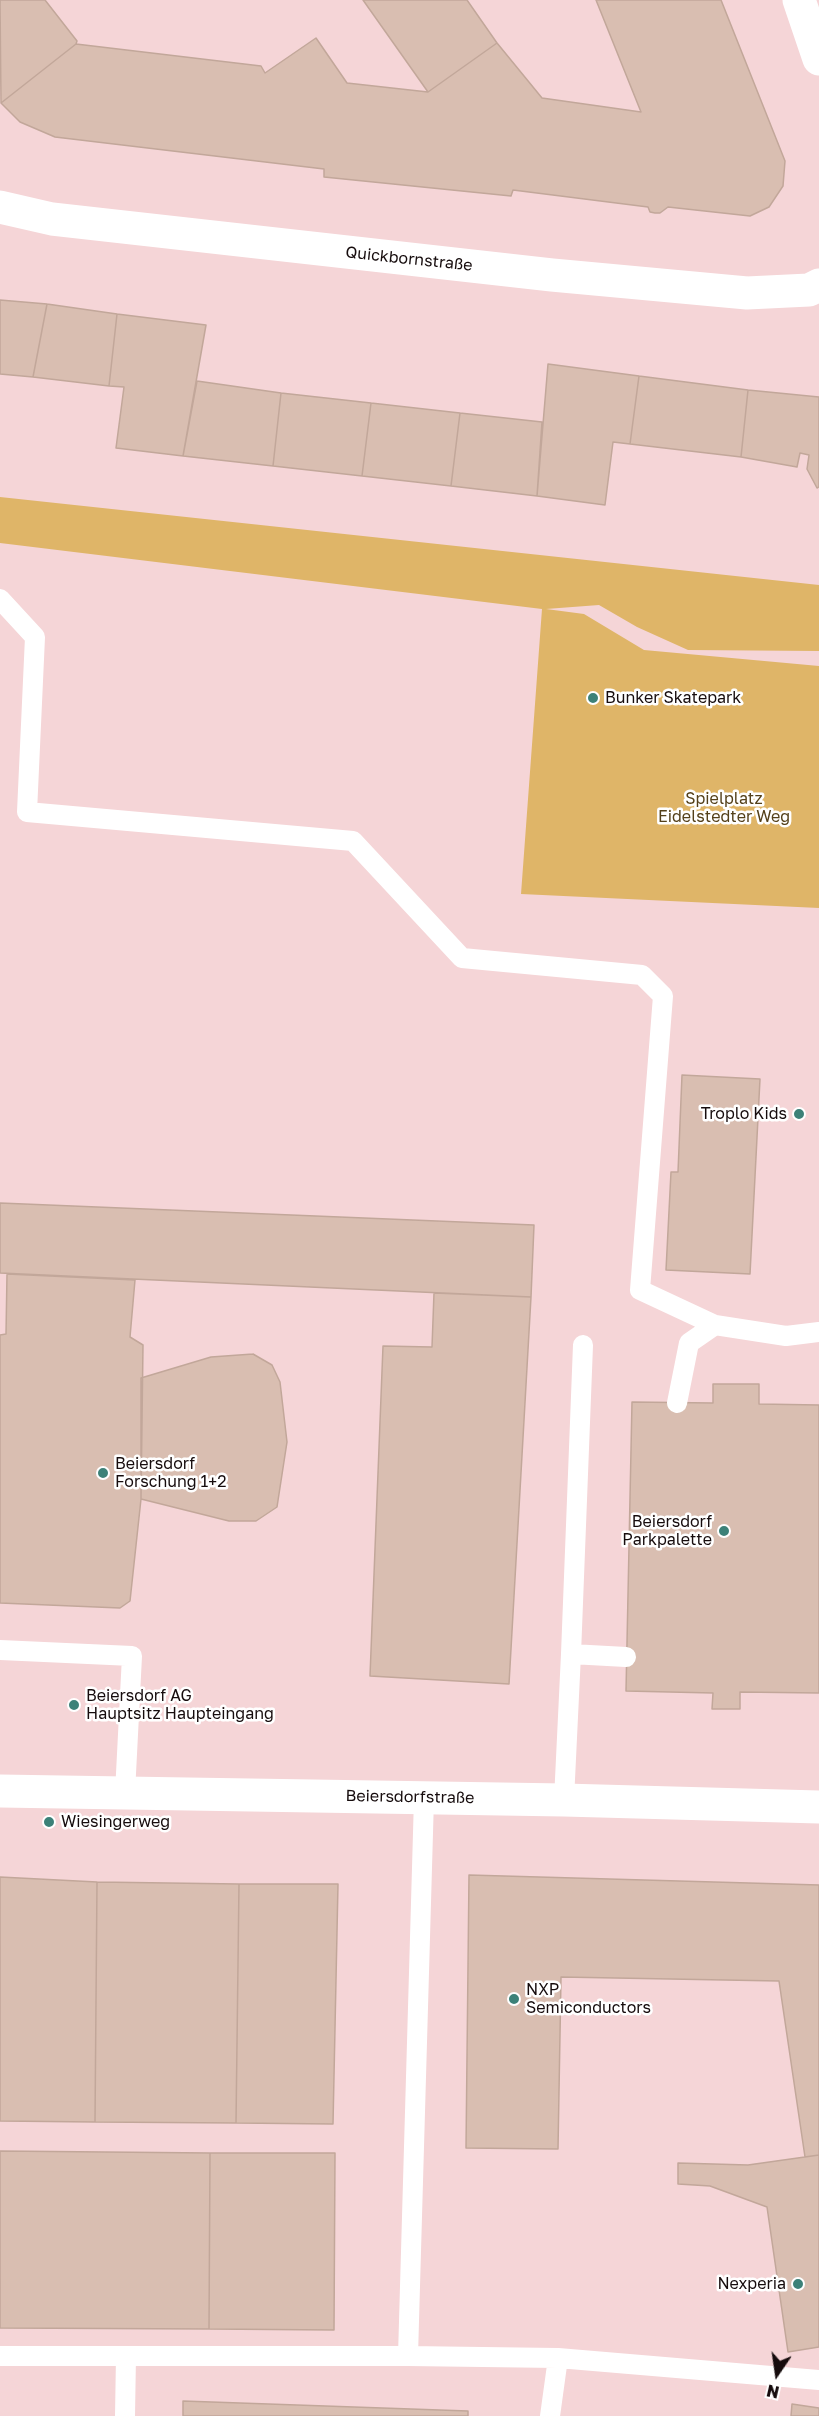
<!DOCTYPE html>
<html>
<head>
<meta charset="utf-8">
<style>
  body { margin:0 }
  #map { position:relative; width:819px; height:2416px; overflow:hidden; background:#f5d5d7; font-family:"Golos Text",sans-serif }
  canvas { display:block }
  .north { position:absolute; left:747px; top:2344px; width:60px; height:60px; -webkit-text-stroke:4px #fff; paint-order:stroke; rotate:193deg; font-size:16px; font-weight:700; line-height:24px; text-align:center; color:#160c0d }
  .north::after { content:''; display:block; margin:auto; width:21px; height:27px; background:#160c0d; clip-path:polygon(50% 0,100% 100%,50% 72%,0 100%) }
</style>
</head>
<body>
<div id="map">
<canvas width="819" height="2416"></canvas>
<div class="north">N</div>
</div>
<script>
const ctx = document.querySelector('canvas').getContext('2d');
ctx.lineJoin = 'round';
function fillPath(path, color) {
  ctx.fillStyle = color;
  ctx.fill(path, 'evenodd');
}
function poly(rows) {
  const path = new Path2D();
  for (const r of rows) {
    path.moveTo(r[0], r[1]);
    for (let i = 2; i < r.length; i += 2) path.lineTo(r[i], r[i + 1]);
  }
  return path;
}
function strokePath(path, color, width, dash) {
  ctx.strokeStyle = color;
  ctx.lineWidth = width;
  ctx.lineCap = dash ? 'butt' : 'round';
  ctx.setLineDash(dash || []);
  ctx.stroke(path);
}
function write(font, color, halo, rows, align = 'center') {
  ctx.font = font + ' "Golos Text",sans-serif';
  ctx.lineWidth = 5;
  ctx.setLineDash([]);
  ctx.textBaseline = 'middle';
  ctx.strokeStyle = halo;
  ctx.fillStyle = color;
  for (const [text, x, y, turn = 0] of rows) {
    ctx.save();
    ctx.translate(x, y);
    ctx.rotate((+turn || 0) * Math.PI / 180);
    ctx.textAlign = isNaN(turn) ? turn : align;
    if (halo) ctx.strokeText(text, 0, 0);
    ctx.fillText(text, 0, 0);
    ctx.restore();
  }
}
const green = poly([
  [0,497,819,585,819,651,688,650,637,627,599,605,546,609,584,614,644,650,819,666,819,908,521,894,542,609,0,543]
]);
const building = poly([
  [0,0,45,0,77,41,76,44,1,103,0,0],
  [363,0,467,0,497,43,428,92,363,0],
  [596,0,721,0,785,161,783,186,769,207,750,216,668,207,660,213,655,213,650,212,648,207,513,190,511,196,324,177,324,169,55,137,20,122,1,103,76,44,261,66,265,73,316,38,347,83,428,92,497,43,542,98,641,112,596,0],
  [0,300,47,304,33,377,0,374,0,300],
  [47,304,117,314,109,386,33,377,47,304],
  [117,314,206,325,183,456,116,448,124,387,109,386,117,314],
  [548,364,639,376,630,444,613,442,605,505,537,496,548,364],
  [639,376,748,390,741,457,630,444,639,376],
  [197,381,281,393,273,466,183,456,197,381],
  [748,390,819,397,819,487,817,488,807,469,809,455,800,453,797,467,741,457,748,390],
  [281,393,371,403,362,476,273,466,281,393],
  [371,403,460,413,451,486,362,476,371,403],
  [460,413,542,422,537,496,451,486,460,413],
  [682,1075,760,1079,750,1274,666,1270,671,1172,678,1172,682,1075],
  [0,1203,534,1225,531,1297,0,1273,0,1203],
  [7,1274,135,1280,130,1337,143,1345,141,1499,130,1601,120,1608,0,1603,0,1335,6,1334,7,1274],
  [434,1293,531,1297,509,1684,370,1676,383,1346,432,1347,434,1293],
  [253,1354,272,1365,280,1382,287,1442,277,1507,256,1521,229,1521,141,1499,141,1378,211,1357,253,1354],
  [713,1384,759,1384,759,1404,819,1405,819,1693,740,1692,740,1709,712,1709,713,1693,626,1691,632,1402,713,1403,713,1384],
  [469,1875,819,1885,819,2155,805,2157,779,1981,561,1977,558,2149,466,2148,469,1875],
  [0,1877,97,1882,95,2122,0,2121,0,1877],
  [97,1882,239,1884,236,2123,95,2122,97,1882],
  [239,1884,338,1884,333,2124,236,2123,239,1884],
  [0,2151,210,2153,209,2329,0,2328,0,2151],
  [210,2153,335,2153,334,2330,209,2329,210,2153],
  [819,2155,819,2347,788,2352,767,2207,710,2186,678,2184,678,2163,748,2165,819,2155],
  [183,2401,468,2411,468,2416,183,2416,183,2401],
  [792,2404,819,2408,819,2416,791,2416,792,2404]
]);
const service = poly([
  [0,599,35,637,27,812,353,841,462,958,642,975,663,996,640,1290,715,1325],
  [677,1403,689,1343,715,1325,786,1336,819,1332],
  [0,1650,132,1656,125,1793],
  [571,1654,583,1345],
  [564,1800,571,1654,626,1657],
  [0,2356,126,2356],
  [408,2356,424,1798],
  [558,2358,819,2380],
  [125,2416,126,2356,408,2356,558,2358,550,2416]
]);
const minor = poly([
  [799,0,819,59]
]);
const tertiary = poly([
  [0,207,52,219,552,275,747,293,809,290,819,285],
  [0,1791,564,1800,819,1807]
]);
const markers = [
  [593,698,6,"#3c8178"],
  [799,1114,6,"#3c8178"],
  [103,1473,6,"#3c8178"],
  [724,1531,6,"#3c8178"],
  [74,1705,6,"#3c8178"],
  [49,1822,6,"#3c8178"],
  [514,1999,6,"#3c8178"],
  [798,2284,6,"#3c8178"]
];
const streetNames = [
  ["Quickbornstraße",409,259,6],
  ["Beiersdorfstraße",410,1797,1]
];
const poiNames = [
  ["Bunker Skatepark",605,698],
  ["Troplo Kids",787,1114,"right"],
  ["Beiersdorf",115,1464],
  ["Forschung 1+2",115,1482],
  ["Beiersdorf",712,1522,"right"],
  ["Parkpalette",712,1540,"right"],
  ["Beiersdorf AG",86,1696],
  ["Hauptsitz Haupteingang",86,1714],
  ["Wiesingerweg",61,1822],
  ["NXP",526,1990],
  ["Semiconductors",526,2008],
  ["Nexperia",786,2284,"right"]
];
const parkNames = [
  ["Spielplatz",724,799],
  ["Eidelstedter Weg",724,817]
];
fillPath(green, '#dfb568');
fillPath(building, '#d9beb1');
strokePath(building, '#c2a79a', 1.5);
strokePath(service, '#fff', 20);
strokePath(minor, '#fff', 33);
strokePath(tertiary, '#fff', 33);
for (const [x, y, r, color] of markers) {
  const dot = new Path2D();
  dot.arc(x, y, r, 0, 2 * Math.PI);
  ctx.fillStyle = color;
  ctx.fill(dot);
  strokePath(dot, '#fff', 2);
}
write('16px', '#160c0d', '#fff', streetNames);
write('16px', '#160c0d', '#fff', poiNames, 'left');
write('16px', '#54401a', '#fff', parkNames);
</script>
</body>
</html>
